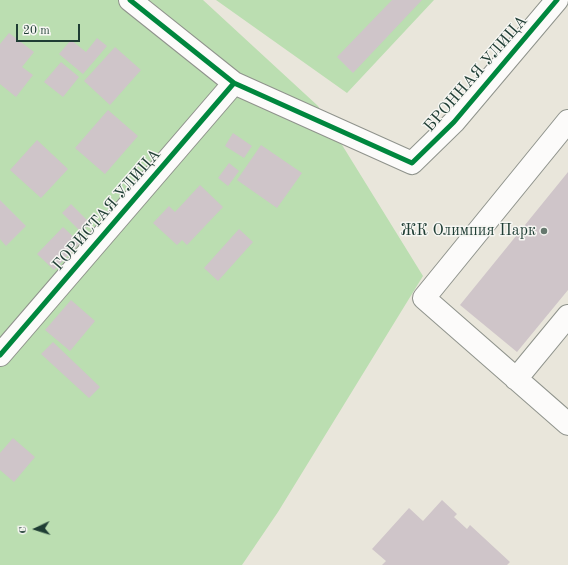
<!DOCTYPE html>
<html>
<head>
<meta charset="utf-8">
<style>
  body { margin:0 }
  #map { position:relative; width:568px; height:565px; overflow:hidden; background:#e9e6db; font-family:"Old Standard TT",serif }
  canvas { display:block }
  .north { position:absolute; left:16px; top:509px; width:40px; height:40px; -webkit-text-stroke:3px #f6f6f2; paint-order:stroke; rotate:266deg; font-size:11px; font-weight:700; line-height:16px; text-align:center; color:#1f3d34 }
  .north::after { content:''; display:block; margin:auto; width:14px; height:18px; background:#1f3d34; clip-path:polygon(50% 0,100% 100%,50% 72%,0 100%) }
  .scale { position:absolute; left:16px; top:24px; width:64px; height:18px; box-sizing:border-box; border:2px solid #1f3d34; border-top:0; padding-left:5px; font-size:12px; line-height:14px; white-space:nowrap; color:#1f3d34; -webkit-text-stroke:3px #f6f6f2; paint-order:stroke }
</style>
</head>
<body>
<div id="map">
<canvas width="568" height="565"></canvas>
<div class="north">С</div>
<div class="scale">20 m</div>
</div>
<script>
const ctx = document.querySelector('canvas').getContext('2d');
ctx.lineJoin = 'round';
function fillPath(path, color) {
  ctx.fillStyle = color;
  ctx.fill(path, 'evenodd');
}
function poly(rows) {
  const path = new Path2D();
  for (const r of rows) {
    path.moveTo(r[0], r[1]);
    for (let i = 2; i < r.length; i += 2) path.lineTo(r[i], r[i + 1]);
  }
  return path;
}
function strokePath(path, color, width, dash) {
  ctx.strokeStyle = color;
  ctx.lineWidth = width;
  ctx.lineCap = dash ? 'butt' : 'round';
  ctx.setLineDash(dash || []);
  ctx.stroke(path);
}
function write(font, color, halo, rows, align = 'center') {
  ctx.font = font + ' "Old Standard TT",serif';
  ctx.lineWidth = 3;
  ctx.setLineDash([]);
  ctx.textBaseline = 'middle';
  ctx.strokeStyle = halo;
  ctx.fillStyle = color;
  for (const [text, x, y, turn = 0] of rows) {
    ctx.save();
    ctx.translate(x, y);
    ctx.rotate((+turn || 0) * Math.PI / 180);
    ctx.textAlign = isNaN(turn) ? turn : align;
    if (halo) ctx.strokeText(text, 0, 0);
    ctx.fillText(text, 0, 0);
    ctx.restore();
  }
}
const green = poly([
  [0,0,203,0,318,106,423,276,278,512,242,565,0,565],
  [216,0,434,0,347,93]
]);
const building = poly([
  [392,0,422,0,353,73,337,57],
  [9,33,34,52,22,67,33,75,16,97,0,84,0,44],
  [97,38,107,46,83,74,59,54,71,40,86,52],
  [115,47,141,70,110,105,84,81],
  [61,62,79,77,63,97,44,82],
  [108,110,138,136,105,174,75,148],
  [233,133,252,146,244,158,225,146],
  [37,140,68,169,41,198,10,170],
  [261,145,302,173,277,208,237,180],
  [229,163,239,171,228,186,218,178],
  [568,172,568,290,517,352,460,305],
  [200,185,223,207,187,245,182,240,177,245,153,223,169,206,175,212],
  [0,200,26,226,6,246,0,239],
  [71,204,90,223,81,232,62,213],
  [63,227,80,243,54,270,37,254],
  [239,229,253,242,218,281,204,268],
  [71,300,95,321,70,351,45,330],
  [53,342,100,387,89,398,41,354],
  [13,438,35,457,14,482,0,470,0,453],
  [442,500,457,514,454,517,467,529,470,525,510,562,507,565,382,565,386,561,372,549,409,508,423,521]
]);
const minor = poly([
  [130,0,234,83,412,163,454,122,557,0],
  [568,121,424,298,568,424],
  [0,355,234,83],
  [516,379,568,316]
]);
const cycleway = poly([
  [130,0,234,83,412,163,454,122,557,0],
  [0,355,234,83]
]);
const markers = [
  [544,231,4,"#66786e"]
];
const streetNames = [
  ["БРОННАЯ УЛИЦА",476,74,-49],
  ["ГОРИСТАЯ УЛИЦА",107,210,-49]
];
const poiNames = [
  ["ЖК Олимпия Парк",536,231]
];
fillPath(green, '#bbdeb1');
fillPath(building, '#cfc5c9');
strokePath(minor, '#8f938c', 24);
strokePath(minor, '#fcfbfa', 22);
strokePath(cycleway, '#00873e', 5);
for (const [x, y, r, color] of markers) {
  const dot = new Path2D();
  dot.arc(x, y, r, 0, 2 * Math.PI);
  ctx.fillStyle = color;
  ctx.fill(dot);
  strokePath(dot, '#f6f6f2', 1.5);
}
write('16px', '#1f3d34', '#f6f6f2', streetNames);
write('16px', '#1f3d34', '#f6f6f2', poiNames, 'right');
</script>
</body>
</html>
